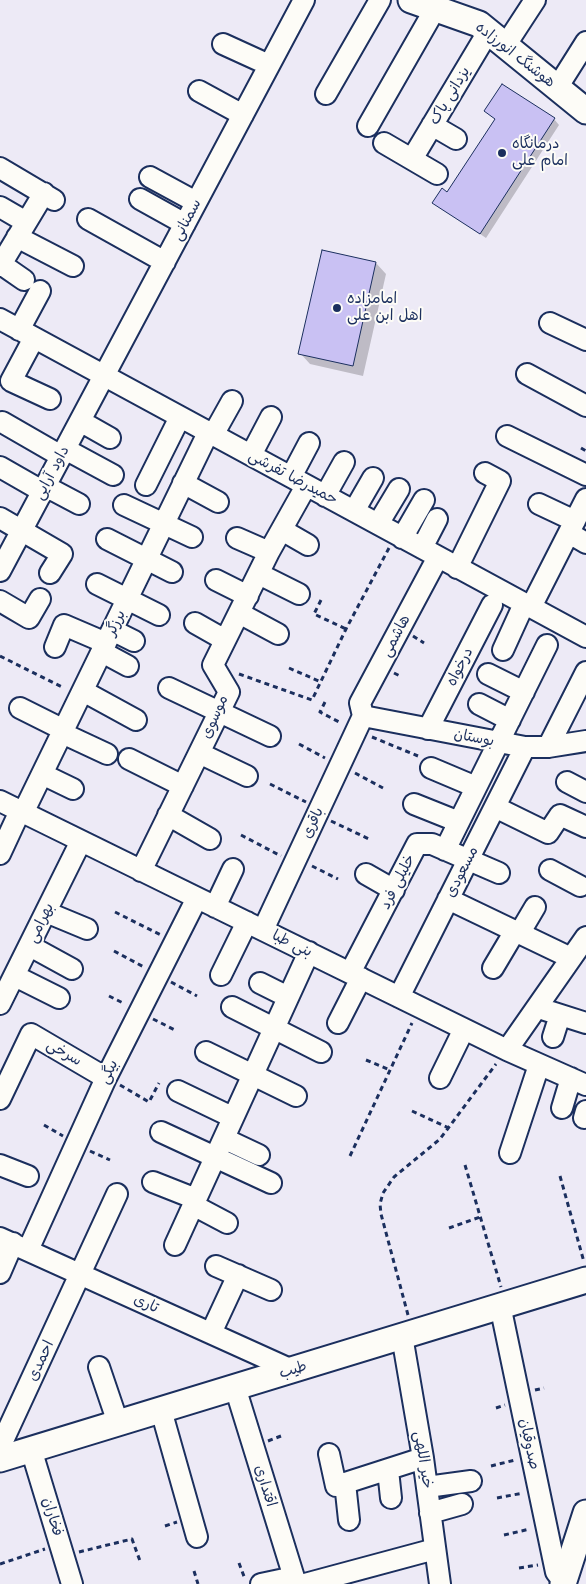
<!DOCTYPE html>
<html>
<head>
<meta charset="utf-8">
<style>
  body { margin:0 }
  canvas { display:block; background:#edeaf6 }
</style>
</head>
<body>
<canvas width="586" height="1584"></canvas>
<script>
const ctx = document.querySelector('canvas').getContext('2d');
ctx.lineJoin = 'round';
function fillPath(path, color) {
  ctx.fillStyle = color;
  ctx.fill(path, 'evenodd');
}
function poly(rows) {
  const path = new Path2D();
  for (const r of rows) {
    path.moveTo(r[0], r[1]);
    for (let i = 2; i < r.length; i += 2) path.lineTo(r[i], r[i + 1]);
  }
  return path;
}
function strokePath(path, color, width, dash) {
  ctx.strokeStyle = color;
  ctx.lineWidth = width;
  ctx.lineCap = dash ? 'butt' : 'round';
  ctx.setLineDash(dash || []);
  ctx.stroke(path);
}
function write(font, color, halo, rows, align = 'center') {
  ctx.font = font + ' "Shantell Sans","Playpen Sans Arabic",sans-serif';
  ctx.lineWidth = 4;
  ctx.setLineDash([]);
  ctx.textBaseline = 'middle';
  ctx.strokeStyle = halo;
  ctx.fillStyle = color;
  for (const [text, x, y, turn = 0] of rows) {
    ctx.save();
    ctx.translate(x, y);
    ctx.rotate((+turn || 0) * Math.PI / 180);
    ctx.textAlign = isNaN(turn) ? turn : align;
    if (halo) ctx.strokeText(text, 0, 0);
    ctx.fillText(text, 0, 0);
    ctx.restore();
  }
}
const shadow = poly([
  [486,111,554,119,559,125,486,238,434,203,448,193,496,120],
  [323,251,376,263,386,274,363,376,310,364,300,353]
]);
const building = poly([
  [502,84,555,118,480,234,432,203,442,188,447,192,495,119,484,111,502,84],
  [322,250,376,262,353,366,298,354,322,250]
]);
const path = poly([
  [581,448,586,451],
  [321,600,314,614,346,629],
  [413,636,424,643],
  [0,656,64,688],
  [289,668,321,682],
  [394,673,402,677],
  [239,674,312,700,346,629,389,548],
  [325,702,320,712,341,723],
  [372,737,418,756],
  [299,744,325,758],
  [355,773,383,788],
  [270,784,306,802],
  [331,821,369,839],
  [241,835,281,856],
  [312,866,338,879],
  [115,912,161,935],
  [114,951,144,967],
  [171,982,197,996],
  [109,996,125,1004],
  [153,1019,177,1031],
  [366,1060,390,1070],
  [120,1085,149,1102,159,1083],
  [412,1111,449,1128],
  [44,1125,63,1136],
  [90,1151,110,1160],
  [350,1156,412,1023],
  [465,1165,501,1287],
  [560,1176,584,1262],
  [449,1228,480,1217],
  [408,1315,381,1214,380,1204,383,1193,394,1177,440,1139,496,1064],
  [535,1390,544,1388],
  [496,1408,505,1405],
  [268,1441,281,1436],
  [491,1466,515,1460],
  [497,1498,523,1493],
  [165,1526,177,1522],
  [504,1535,530,1529],
  [79,1552,132,1539,140,1561],
  [239,1563,245,1579],
  [0,1564,45,1549],
  [519,1568,538,1565],
  [194,1571,198,1584]
]);
const minor = poly([
  [223,44,269,65],
  [505,46,535,0],
  [557,88,586,42],
  [199,91,243,115],
  [326,94,380,0],
  [432,125,456,139],
  [368,126,435,9],
  [384,143,437,174],
  [412,159,488,32],
  [0,168,54,200],
  [150,177,196,202],
  [140,199,185,224],
  [0,207,26,222],
  [88,219,165,262],
  [17,237,73,266],
  [1,264,24,280],
  [0,266,44,193],
  [0,319,586,637],
  [550,323,586,340],
  [19,330,40,291],
  [34,338,11,381,50,399],
  [527,374,586,406],
  [80,421,110,438],
  [2,422,61,456],
  [213,435,232,401],
  [507,436,586,475],
  [65,449,113,475],
  [251,455,271,417],
  [0,467,42,491],
  [291,477,309,443],
  [183,483,218,502],
  [146,485,180,417],
  [45,486,79,504],
  [325,496,344,462],
  [539,504,575,521],
  [124,505,192,537],
  [354,511,373,478],
  [0,518,62,554,50,573],
  [378,524,399,489],
  [282,530,308,545],
  [569,533,586,543],
  [237,538,269,552],
  [402,538,424,500],
  [107,539,172,572],
  [422,548,437,519],
  [457,568,500,481,485,473],
  [0,571,304,0],
  [259,574,299,594],
  [216,580,248,596],
  [97,584,159,615],
  [0,601,29,618,40,599],
  [531,607,586,499],
  [239,613,278,634],
  [195,623,225,640],
  [112,630,134,641],
  [55,647,64,625,106,643],
  [503,650,524,604],
  [102,652,128,666],
  [488,674,524,692],
  [169,688,270,736],
  [83,691,136,720],
  [479,704,510,720],
  [20,708,64,730],
  [363,716,525,747,548,747,586,741],
  [363,716,360,703,438,557],
  [428,729,492,605],
  [62,733,107,754],
  [548,747,586,672],
  [199,753,247,776],
  [129,759,183,786],
  [431,768,476,787],
  [42,774,73,789],
  [567,782,586,792],
  [0,801,507,1050,586,1085],
  [414,804,459,822],
  [495,807,548,833,560,815,586,827],
  [23,813,208,433],
  [168,815,210,839],
  [445,850,547,645],
  [0,854,20,811],
  [550,870,580,886],
  [141,871,229,692,213,665,269,552,306,486],
  [366,874,394,890],
  [448,899,571,958],
  [215,907,233,869],
  [46,912,87,929],
  [263,930,363,716],
  [519,934,535,907],
  [30,946,72,969],
  [493,968,515,931],
  [350,973,417,844,432,844,499,873],
  [221,975,247,922],
  [15,976,59,998],
  [260,983,288,997],
  [399,997,525,747],
  [0,1004,81,841],
  [232,1007,321,1052],
  [545,1010,586,1023],
  [338,1023,361,978],
  [553,1037,560,1015],
  [507,1050,586,937],
  [206,1052,296,1096],
  [440,1078,464,1029],
  [178,1091,232,1117],
  [0,1099,31,1034,106,1078],
  [562,1108,571,1078],
  [584,1118,586,1111],
  [161,1132,271,1183],
  [225,1139,259,1155],
  [510,1153,539,1065],
  [0,1165,28,1176],
  [153,1182,196,1199],
  [193,1205,227,1223],
  [0,1238,292,1370],
  [175,1245,309,952],
  [28,1250,106,1078,197,898],
  [216,1266,271,1290],
  [0,1273,13,1243],
  [500,1305,556,1572,564,1582],
  [211,1333,238,1275],
  [402,1336,423,1458,440,1584],
  [99,1367,118,1423],
  [235,1387,296,1584],
  [161,1410,197,1537],
  [0,1447,117,1194],
  [31,1449,72,1584],
  [329,1454,336,1486,423,1458],
  [388,1470,391,1498],
  [345,1483,349,1520],
  [427,1487,471,1481],
  [430,1513,462,1504],
  [261,1584,294,1577],
  [305,1584,435,1549]
]);
const major = poly([
  [411,0,479,24,586,111],
  [0,1459,586,1280],
  [563,1584,586,1513]
]);
const markers = [
  [502,153,5,"#1b2f5e"],
  [337,308,5,"#1b2f5e"]
];
const streetNames = [
  ["هوشنگ انورزاده",515,55,38],
  ["یزدانی پاک",450,96,-59],
  ["سمنانی",187,220,-62],
  ["داود آرایی",52,473,-62],
  ["حمیدرضا تفرشی",293,478,28],
  ["برزگر",116,623,-64],
  ["هاشمی",396,636,-62],
  ["درخواه",460,667,-63],
  ["موسوی",215,717,-66],
  ["بوستان",474,738,11],
  ["باقری",313,823,-65],
  ["مسعودی",462,872,-63],
  ["خلیلی فرد",398,882,-63],
  ["بهرامی",41,923,-64],
  ["بنی طبا",292,944,26],
  ["سرخی",64,1053,30],
  ["بیگی",109,1072,-64],
  ["تاری",146,1304,24],
  ["احمدی",41,1361,-65],
  ["طیب",293,1370,-17],
  ["صدوقیان",529,1444,78],
  ["خیر اللهی",423,1460,81],
  ["اقتداری",265,1486,73],
  ["فخاران",52,1517,73]
];
const poiNames = [
  ["درمانگاه",512,144],
  ["امام علی",512,161],
  ["امامزاده",347,299],
  ["اهل ابن علی",347,316]
];
fillPath(shadow, '#0003');
fillPath(building, '#c9c1f3');
strokePath(building, '#1b2f5e', 1);
strokePath(minor, '#1b2f5e', 24);
strokePath(major, '#1b2f5e', 29);
strokePath(path, '#1b2f5e', 3, [5, 4]);
strokePath(minor, '#fdfcf7', 20);
strokePath(major, '#fdfcf7', 25);
for (const [x, y, r, color] of markers) {
  const dot = new Path2D();
  dot.arc(x, y, r, 0, 2 * Math.PI);
  ctx.fillStyle = color;
  ctx.fill(dot);
  strokePath(dot, '#fdfcf7', 2);
}
write('15px', '#1b2f5e', '#fdfcf7', streetNames);
write('15px', '#1b2f5e', '#fdfcf7', poiNames, 'left');
</script>
</body>
</html>
